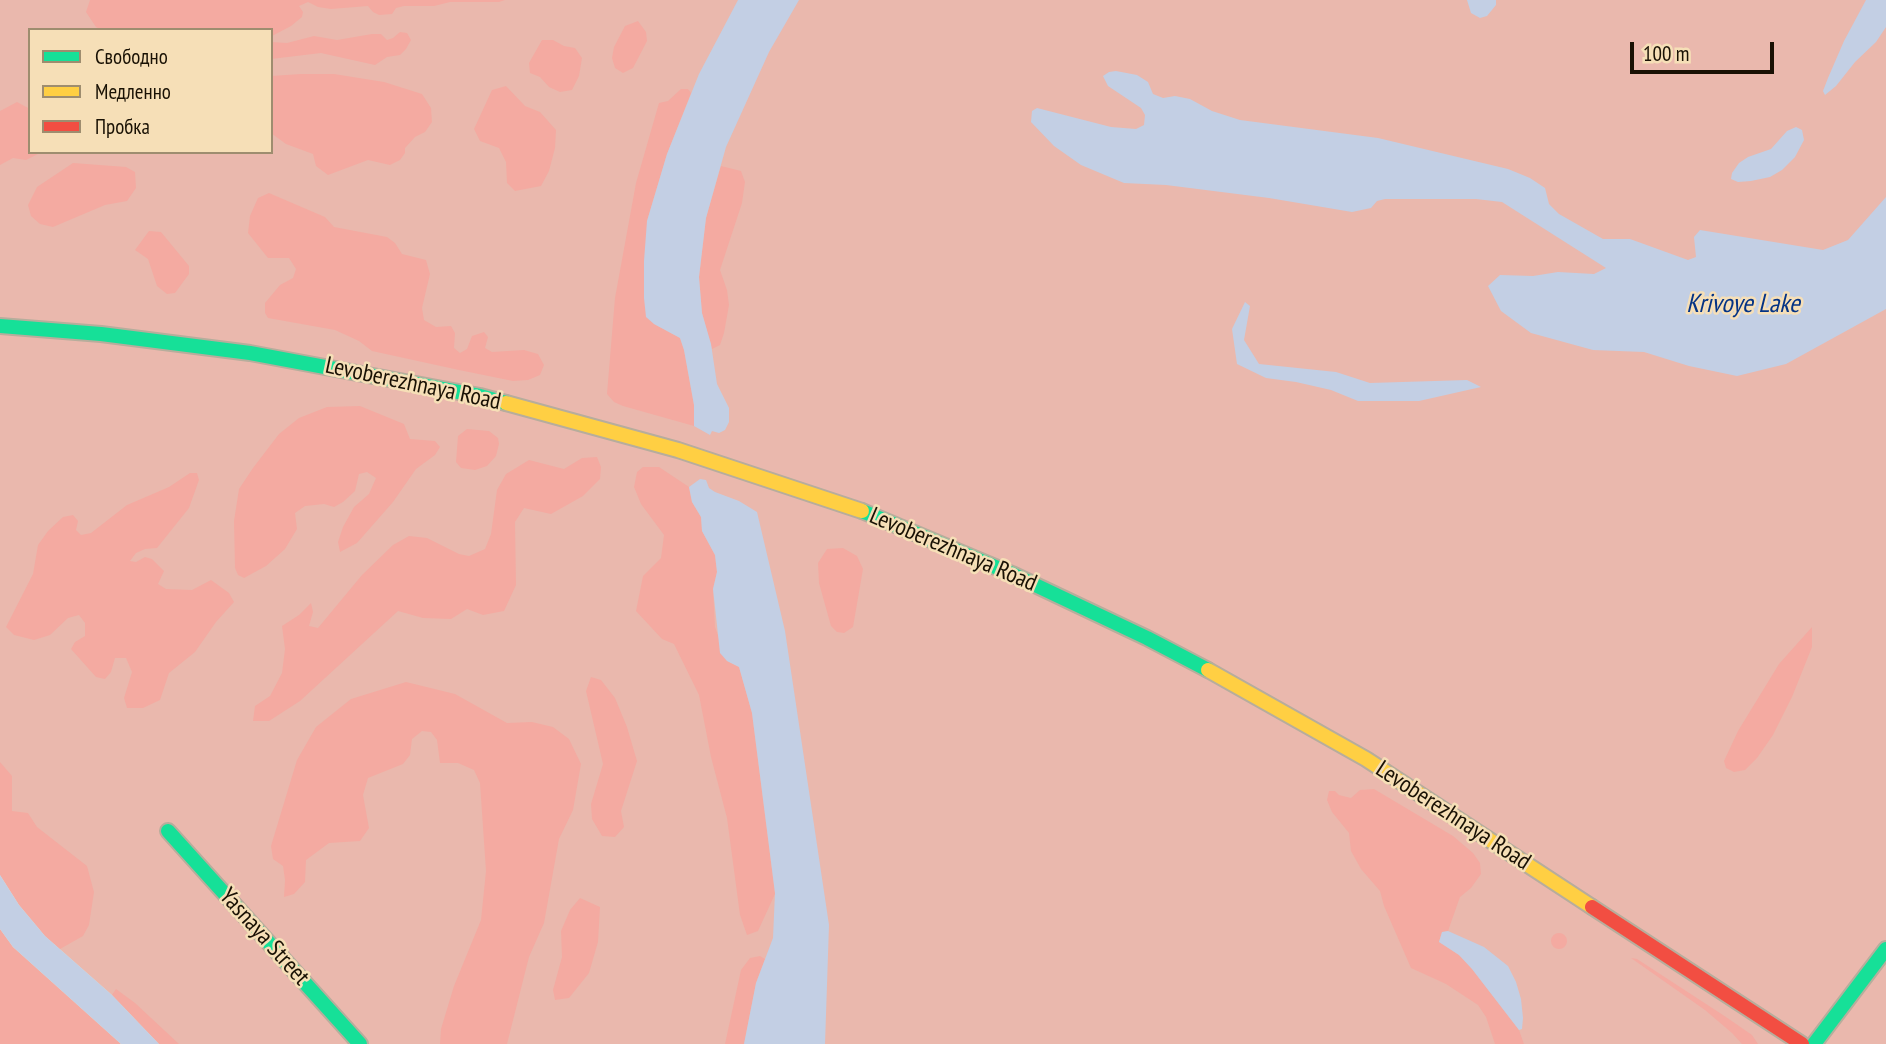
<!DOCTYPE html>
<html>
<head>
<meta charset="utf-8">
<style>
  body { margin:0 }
  #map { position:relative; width:1886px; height:1044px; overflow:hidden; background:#e8dbc5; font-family:"PT Sans Narrow",sans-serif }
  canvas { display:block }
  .legend { position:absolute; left:28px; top:28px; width:245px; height:126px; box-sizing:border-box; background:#f6dfb7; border:2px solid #9e8d6f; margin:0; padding:9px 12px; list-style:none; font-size:21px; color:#191104 }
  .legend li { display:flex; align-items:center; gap:14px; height:35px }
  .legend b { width:35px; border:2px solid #9e8d6f }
  .scale { position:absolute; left:1630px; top:42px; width:144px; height:32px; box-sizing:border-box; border:4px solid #191104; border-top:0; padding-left:9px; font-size:21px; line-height:24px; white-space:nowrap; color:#191104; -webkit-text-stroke:5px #f6dfb7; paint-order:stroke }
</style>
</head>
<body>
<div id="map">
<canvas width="1886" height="1044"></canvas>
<ul class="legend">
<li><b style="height:9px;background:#16e098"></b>Свободно</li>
<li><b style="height:9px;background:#ffcf43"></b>Медленно</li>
<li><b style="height:9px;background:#f24e42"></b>Пробка</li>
</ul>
<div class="scale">100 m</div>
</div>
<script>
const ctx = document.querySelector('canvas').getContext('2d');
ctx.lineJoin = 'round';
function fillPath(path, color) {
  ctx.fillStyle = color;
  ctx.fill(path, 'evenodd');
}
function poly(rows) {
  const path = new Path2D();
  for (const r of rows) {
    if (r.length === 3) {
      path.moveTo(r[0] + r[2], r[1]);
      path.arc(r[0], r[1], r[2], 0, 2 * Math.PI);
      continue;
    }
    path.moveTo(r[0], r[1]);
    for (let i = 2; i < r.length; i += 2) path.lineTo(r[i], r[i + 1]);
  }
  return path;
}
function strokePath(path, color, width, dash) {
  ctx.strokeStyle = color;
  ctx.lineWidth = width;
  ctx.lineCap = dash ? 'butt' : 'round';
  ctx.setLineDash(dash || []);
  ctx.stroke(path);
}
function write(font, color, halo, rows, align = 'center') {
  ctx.font = font + ' "PT Sans Narrow",sans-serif';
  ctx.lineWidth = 5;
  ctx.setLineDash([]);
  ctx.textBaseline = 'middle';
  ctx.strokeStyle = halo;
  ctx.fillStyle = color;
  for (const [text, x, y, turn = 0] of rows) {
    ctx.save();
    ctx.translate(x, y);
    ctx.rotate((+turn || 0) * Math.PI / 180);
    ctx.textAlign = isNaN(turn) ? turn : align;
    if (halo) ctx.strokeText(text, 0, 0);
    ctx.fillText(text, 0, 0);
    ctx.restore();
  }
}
const green = poly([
  [0,0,1886,0,1886,1044,159,1044,112,995,45,936,0,875],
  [30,30,271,30,271,152,30,152]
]);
const forest = poly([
  [90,0,505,0,499,2,450,2,434,6,404,6,396,8,392,14,379,15,373,12,368,6,331,9,318,7,308,2,299,6,303,12,302,17,291,26,272,36,271,40,271,30,102,30,96,27,86,12],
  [638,21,646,32,647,41,633,68,623,73,615,68,612,58,614,47,625,26],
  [400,32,407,33,411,40,406,49,400,55,387,57,375,65,321,53,271,59,271,42,287,43,314,36,337,40,372,34,381,34,387,40,393,38],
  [542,40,553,40,564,46,575,48,582,58,579,76,572,90,560,92,549,87,540,77,530,73,529,63],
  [301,74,334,74,384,82,422,94,431,108,432,122,425,132,415,137,405,148,405,153,400,160,390,165,368,160,328,175,316,166,313,154,286,144,271,133,271,76],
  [506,86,525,106,540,112,556,130,555,148,549,171,541,186,515,191,507,183,506,162,499,148,480,141,474,129,492,90],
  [681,89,688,89,691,93,667,154,647,221,654,324,680,338,684,350,694,405,694,426,623,406,614,402,607,394,615,298,636,183,659,103,668,101],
  [17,102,30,109,30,152,42,152,26,160,13,158,0,165,0,111],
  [73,163,126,167,135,172,136,188,127,201,105,205,53,227,40,224,31,216,28,205,37,187],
  [721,166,741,171,745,182,742,203,720,270,727,290,729,305,724,333,720,345,712,349,702,313,699,277,706,218],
  [269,193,325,217,334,227,387,237,395,243,402,254,426,260,430,274,422,308,424,320,436,327,451,326,455,333,454,348,460,353,467,349,472,336,484,332,488,337,485,348,492,352,524,350,538,354,544,365,540,375,528,380,513,381,459,370,372,351,359,341,335,330,268,318,265,313,265,303,280,285,293,278,296,269,289,258,268,258,248,233,250,216,258,198],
  [149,231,161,232,189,266,189,274,175,293,167,294,157,286,148,259,135,250],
  [360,406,404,424,410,439,435,441,440,447,435,455,416,469,393,502,357,543,340,552,338,542,343,527,354,507,369,494,376,478,367,472,359,474,355,491,343,502,334,507,324,504,305,506,295,513,297,529,285,549,266,566,244,578,238,575,235,568,234,521,239,489,253,468,279,434,299,418,327,407],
  [467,429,489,431,498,438,499,444,496,456,487,466,475,470,461,468,456,462,458,436],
  [597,457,601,467,600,479,583,496,551,514,524,508,515,522,516,585,504,611,483,615,467,609,451,619,423,618,398,611,300,701,269,721,253,721,255,706,270,696,282,673,285,649,282,626,299,615,311,603,313,612,309,626,318,628,362,575,393,545,409,536,427,538,459,554,469,556,485,549,491,534,497,490,506,474,529,460,564,469,582,458],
  [643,467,659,467,689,487,692,502,701,517,702,531,715,555,717,572,713,589,715,627,727,661,739,667,752,713,775,894,758,931,747,935,740,915,727,818,711,757,699,695,674,644,662,639,636,611,643,576,661,558,664,535,641,504,634,487,637,472],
  [190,473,197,473,199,480,189,508,157,548,145,549,136,553,130,561,136,562,145,557,152,559,164,571,158,584,166,589,192,590,211,580,229,593,234,602,216,622,195,652,169,673,160,700,143,708,127,708,124,698,132,672,126,658,115,658,111,672,105,679,96,677,71,649,75,642,85,636,85,623,79,615,68,618,50,635,34,640,14,635,6,627,33,574,38,545,48,531,63,517,73,515,78,521,76,530,81,535,91,533,127,505,169,487],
  [843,548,857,556,863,569,853,627,844,633,837,632,831,626,819,583,818,563,827,549],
  [1812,627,1812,647,1792,697,1773,735,1757,758,1745,770,1734,772,1726,768,1724,761,1738,731,1779,664],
  [591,677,601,680,615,698,627,727,637,761,621,811,624,827,615,837,602,836,592,819,591,804,603,764,586,691],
  [406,682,455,694,507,723,532,722,553,727,569,739,581,764,573,810,559,839,544,923,529,957,507,1044,440,1044,441,1029,454,986,481,920,486,871,480,783,474,770,458,763,440,763,437,740,431,732,422,731,412,739,410,755,403,764,368,778,363,795,369,828,360,841,329,843,306,860,305,882,294,894,284,897,285,880,283,866,273,859,271,846,297,760,316,727,351,699],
  [0,762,12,776,12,811,28,813,37,827,87,866,94,892,89,925,83,936,60,949,45,936,19,905,0,875],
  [1374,789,1453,836,1473,853,1480,863,1481,874,1471,888,1460,897,1448,931,1442,932,1439,942,1459,955,1472,969,1519,1030,1524,1044,1495,1044,1486,1017,1478,1005,1446,984,1411,968,1384,906,1380,891,1361,869,1351,851,1349,833,1332,812,1327,800,1329,791,1335,791,1339,795,1351,798,1360,790],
  [580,898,600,907,598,942,589,973,569,998,555,1000,553,990,562,957,561,931,570,910],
  [0,929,13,947,121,1044,0,1044],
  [1559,941,8],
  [760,956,765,959,756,983,744,1044,725,1044,741,970,750,958],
  [1631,958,1637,959,1726,1017,1752,1035,1758,1044,1742,1044,1732,1033,1705,1010],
  [116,989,135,1003,179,1044,159,1044,112,995]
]);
const water = poly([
  [738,0,799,0,769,52,726,147,706,218,699,277,702,313,711,344,717,384,729,408,729,422,725,430,719,433,712,431,710,435,694,426,694,405,684,350,680,338,654,324,646,317,644,298,644,261,647,221,667,154,699,74],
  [1467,0,1496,0,1496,5,1487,16,1480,18,1471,13],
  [1866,0,1886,0,1886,27,1876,42,1855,62,1836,86,1825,95,1823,91,1828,78,1844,41],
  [1116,71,1137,75,1148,82,1153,94,1163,98,1175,96,1190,99,1212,111,1240,120,1378,138,1508,169,1530,178,1545,188,1549,204,1559,214,1603,239,1630,239,1688,260,1696,257,1694,237,1700,230,1823,250,1848,240,1886,197,1886,309,1786,364,1737,376,1689,366,1644,352,1593,350,1531,333,1501,311,1488,286,1500,275,1533,276,1558,272,1594,274,1606,268,1502,202,1476,199,1385,199,1377,201,1371,208,1352,212,1269,198,1166,185,1124,183,1081,165,1054,146,1031,122,1032,111,1037,108,1111,127,1136,129,1144,125,1145,115,1141,108,1108,86,1103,76,1109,72],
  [1796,127,1802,130,1804,140,1795,157,1782,170,1770,177,1751,181,1738,182,1731,179,1732,173,1739,163,1748,157,1771,149,1787,131],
  [1245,302,1250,306,1244,340,1259,364,1336,372,1370,383,1467,380,1481,387,1419,401,1358,401,1331,390,1296,382,1266,378,1237,364,1232,329],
  [700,479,706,480,709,488,715,492,739,501,757,512,785,631,829,925,825,1044,744,1044,756,983,773,938,775,893,752,713,739,667,727,661,720,653,713,589,717,572,715,555,702,531,701,517,692,502,689,487],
  [0,875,19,905,45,936,112,995,159,1044,121,1044,13,947,0,929],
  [1448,931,1484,947,1508,966,1516,982,1521,999,1523,1018,1522,1029,1519,1030,1472,969,1459,955,1439,942,1442,932]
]);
const fast = poly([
  [0,326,101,334,250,353,480,396,506,403],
  [862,511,1012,574,1147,638,1208,670],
  [168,831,360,1044],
  [1814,1044,1886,949]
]);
const slow = poly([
  [506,403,678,450,862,511],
  [1208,670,1366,759,1592,907]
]);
const jam = poly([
  [1592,907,1802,1044]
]);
const streetNames = [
  ["Levoberezhnaya Road",413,384,12],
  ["Levoberezhnaya Road",953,550,23],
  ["Levoberezhnaya Road",1453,816,33],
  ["Yasnaya Street",264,937,48]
];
const waterNames = [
  ["Krivoye Lake",1743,305]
];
fillPath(green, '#eab8ad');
fillPath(forest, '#f4aaa1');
fillPath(water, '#c3cfe4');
strokePath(fast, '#b7ad9c', 18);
strokePath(slow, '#b7ad9c', 18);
strokePath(jam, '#b7ad9c', 18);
strokePath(fast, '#16e098', 14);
strokePath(slow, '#ffcf43', 14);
strokePath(jam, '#f24e42', 14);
write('24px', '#191104', '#f6dfb7', streetNames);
write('italic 26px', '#043385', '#f6dfb7', waterNames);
</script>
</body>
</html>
